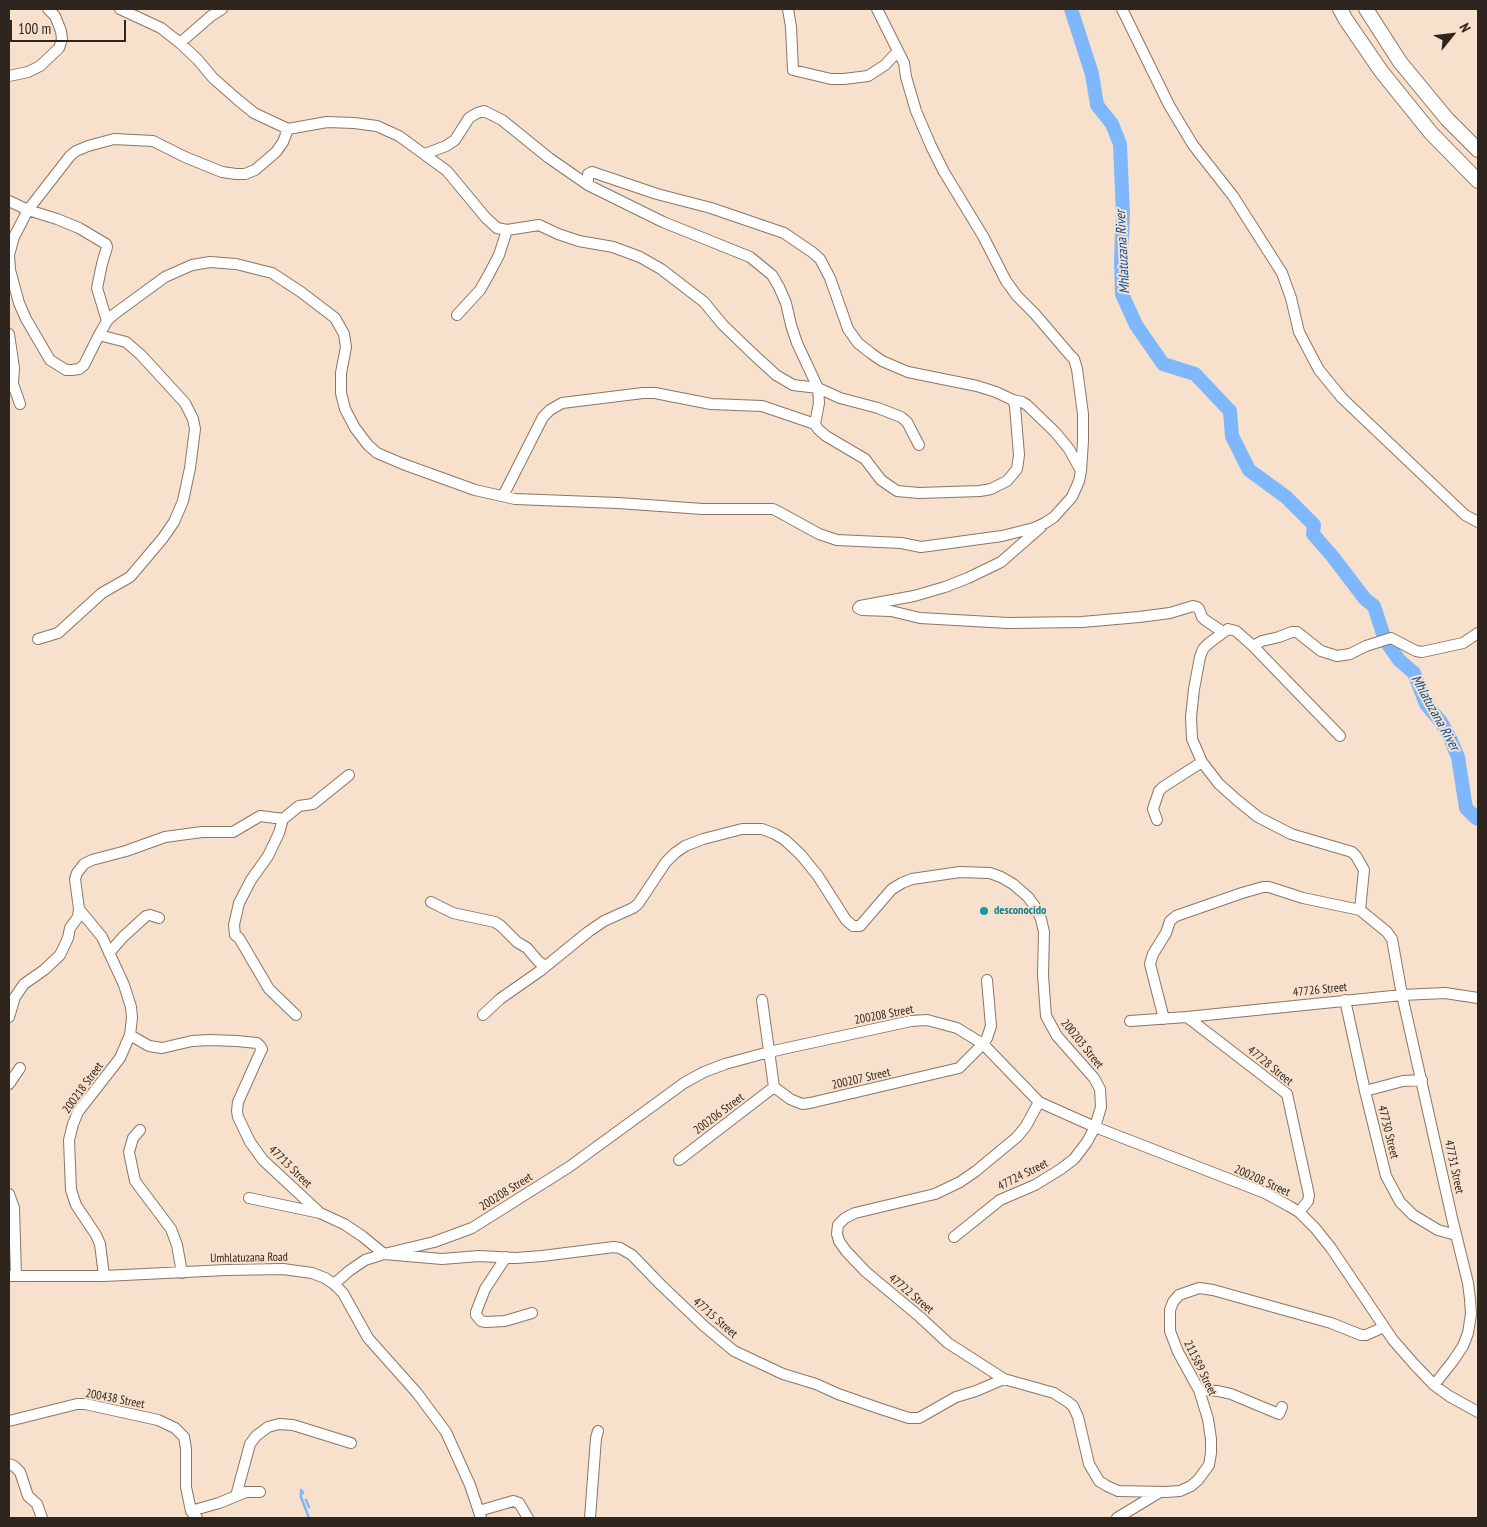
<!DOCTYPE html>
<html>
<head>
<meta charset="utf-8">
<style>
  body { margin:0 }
  #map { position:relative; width:1487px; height:1527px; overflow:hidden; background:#f7e0cc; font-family:"PT Sans Narrow",sans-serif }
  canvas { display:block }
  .frame { position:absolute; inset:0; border:10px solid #2e261e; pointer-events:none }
  .north { position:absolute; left:1427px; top:10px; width:50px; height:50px; -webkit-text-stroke:4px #f7e0cc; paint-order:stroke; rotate:61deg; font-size:14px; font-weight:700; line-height:20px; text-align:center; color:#2e261e }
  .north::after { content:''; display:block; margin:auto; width:18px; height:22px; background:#2e261e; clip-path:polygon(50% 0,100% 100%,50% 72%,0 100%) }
  .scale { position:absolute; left:10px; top:20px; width:116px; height:22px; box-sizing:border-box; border:2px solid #2e261e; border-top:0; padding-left:6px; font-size:15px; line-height:18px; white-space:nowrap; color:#2e261e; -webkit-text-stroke:4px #f7e0cc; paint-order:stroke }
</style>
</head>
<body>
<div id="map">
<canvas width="1487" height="1527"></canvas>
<div class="frame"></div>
<div class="north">N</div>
<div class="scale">100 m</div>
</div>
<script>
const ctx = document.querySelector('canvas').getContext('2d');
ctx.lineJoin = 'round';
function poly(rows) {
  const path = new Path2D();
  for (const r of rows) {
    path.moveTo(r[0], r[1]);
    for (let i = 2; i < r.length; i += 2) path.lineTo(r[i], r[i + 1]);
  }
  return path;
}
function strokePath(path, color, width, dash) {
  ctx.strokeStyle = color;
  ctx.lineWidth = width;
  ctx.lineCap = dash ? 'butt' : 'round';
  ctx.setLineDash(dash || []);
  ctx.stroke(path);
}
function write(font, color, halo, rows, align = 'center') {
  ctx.font = font + ' "PT Sans Narrow",sans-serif';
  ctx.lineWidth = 4;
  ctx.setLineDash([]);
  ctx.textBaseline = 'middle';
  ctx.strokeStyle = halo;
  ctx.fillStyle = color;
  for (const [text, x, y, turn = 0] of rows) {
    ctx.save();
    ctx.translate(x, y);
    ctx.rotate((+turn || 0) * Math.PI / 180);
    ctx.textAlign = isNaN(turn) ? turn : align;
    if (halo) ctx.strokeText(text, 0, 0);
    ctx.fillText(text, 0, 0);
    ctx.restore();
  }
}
const stream = poly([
  [303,1493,301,1490,301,1497,309,1518],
  [306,1500,309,1507]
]);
const river = poly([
  [1071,9,1092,74,1097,105,1112,124,1120,144,1123,214,1121,260,1122,294,1136,325,1163,364,1195,374,1230,411,1232,436,1249,470,1286,497,1314,525,1313,534,1333,557,1365,599,1374,606,1385,640,1399,660,1414,673,1426,704,1441,722,1449,736,1458,757,1466,808,1475,817,1478,819]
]);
const minor = poly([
  [788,9,791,27,793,70,831,79,844,79,868,76,885,65,898,51],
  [1122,9,1169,105,1193,145,1233,196,1282,273,1291,298,1299,332,1319,370,1342,398,1465,515,1478,522],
  [180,43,211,16,222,9],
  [9,76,28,72,40,66,59,48,62,39,61,31,55,16,48,9],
  [288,129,327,122,354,123,377,126,399,136,447,171,486,218,497,228,507,230,539,225,558,234,579,241,613,247,640,257,661,269,704,302,723,325,752,353,776,375,793,385,818,388,819,403,815,424,818,429,826,436,865,459,881,480,897,491,919,493,980,491,991,489,1007,481,1017,469,1019,455,1015,406,1013,400,1022,402,1027,405,1055,432,1069,449,1081,471],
  [425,154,446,146,455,140,469,118,477,113,484,111,502,120,549,158,588,185,663,222,750,257,772,275,779,287,786,303,791,325,797,343,818,388,840,398,878,408,901,417,907,422,919,445],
  [588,185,588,174,592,172,657,194,711,208,784,233,812,252,820,259,830,278,848,329,858,343,872,354,882,361,908,372,977,386,996,392,1013,400],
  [9,201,28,210,70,156,76,151,88,146,114,139,153,141,185,157,222,172,236,174,245,174,255,170,276,152,283,142,288,129,254,113,238,100,213,78,198,60,180,43,161,28,120,9],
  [457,315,480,290,488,276,499,255,507,230],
  [9,334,14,368,13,384,20,404],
  [99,335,107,321,113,315,165,277,192,265,210,262,236,264,272,273,301,292,335,318,344,334,346,347,341,373,341,393,345,409,355,428,368,445,377,453,403,464,475,490,515,499,618,503,703,509,773,509,779,512,819,534,837,540,901,543,921,547,1002,536,1034,528,1045,523,1054,517,1072,497,1079,481,1081,471,1083,441,1083,414,1077,369,1074,359,1070,355,1035,314,1017,296,1006,281,983,236,944,172,931,146,916,111,906,77,904,63,877,9],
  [503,496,543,417,550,410,562,403,643,393,655,393,711,404,762,406,815,424],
  [1041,527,1001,562,968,578,945,587,914,596,860,606,858,608,862,610,891,611,920,618,1008,623,1082,622,1139,617,1170,613,1193,606,1197,607,1199,609,1202,617,1205,620,1223,632],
  [38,639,58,633,102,593,130,577,163,538,174,522,183,501,190,468,195,429,193,419,185,403,141,355,126,342,99,335,84,365,79,369,72,370,66,370,50,360,26,319,19,303,10,270,9,255,14,237,28,210,57,219,79,228,106,244,107,247,102,264,97,288,107,321],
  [1253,646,1340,736],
  [283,819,279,833,268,856,251,880,239,903,234,925,235,935,239,938,269,989,296,1015],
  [1157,820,1153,809,1159,791,1163,787,1202,762],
  [431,902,453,913,495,922,501,926,517,942,527,948,539,962,545,966],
  [79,909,102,937,124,985,131,1007,132,1018,130,1035,120,1058,78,1112,73,1124,69,1140,71,1190,76,1205,96,1235,100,1244,104,1276],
  [109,953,123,937,146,916,150,915,159,918],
  [762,1000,774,1087,790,1099,802,1104,810,1103,959,1068,983,1044,987,1038,991,1026,987,980],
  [1345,1000,1365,1091,1386,1176,1400,1202,1413,1215,1438,1230,1456,1235],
  [483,1015,500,999,540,971,588,932,604,921,633,908,638,904,666,862,675,853,685,846,703,839,742,829,762,829,775,834,785,840,801,855,818,876,846,920,853,926,860,926,892,889,902,883,912,879,960,872,990,873,1001,877,1013,884,1028,897,1036,908,1041,919,1044,932,1043,975,1046,1016,1057,1036,1094,1078,1100,1089,1101,1107,1095,1127,1087,1142,1074,1159,1061,1169,1035,1185,1000,1200,954,1237],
  [9,1017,15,997,24,984,44,970,60,955,68,938,70,928,78,917,79,909,75,879,77,873,84,864,92,860,126,851,165,837,202,832,233,832,260,816,283,819,299,806,313,804,349,775],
  [1187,1017,1287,1094,1309,1195,1308,1201,1299,1212],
  [1164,1019,1150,964,1153,954,1166,933,1170,921,1176,916,1242,893,1263,887,1269,887,1303,898,1360,910],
  [1130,1021,1187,1017,1402,995,1445,993,1478,998],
  [130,1035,149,1046,162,1048,192,1041,210,1040,237,1041,257,1043,260,1046,262,1049,260,1053,238,1102,237,1111,238,1117,250,1142,263,1160,320,1213],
  [9,1084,20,1068],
  [1365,1091,1403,1081,1422,1080],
  [1039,1102,1026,1126,1017,1137,976,1171,960,1182,935,1194,855,1213,845,1218,838,1225,837,1234,839,1241,846,1251,866,1272,920,1317,948,1343,1004,1379,1054,1393,1068,1402,1073,1406,1078,1417,1089,1464,1099,1481,1107,1486,1118,1491,1166,1492,1180,1491,1191,1486,1198,1480,1209,1465,1211,1453,1211,1439,1208,1419,1199,1390,1178,1352,1170,1331,1170,1310,1173,1302,1179,1295,1199,1288,1213,1290,1331,1323,1361,1335,1366,1335,1384,1327],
  [140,1130,133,1138,129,1152,135,1181,171,1229,177,1245,182,1273],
  [679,1160,774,1087],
  [9,1194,14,1208,16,1276],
  [249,1198,320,1213,344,1224,362,1236,384,1254,442,1259,479,1256,516,1258,542,1256,614,1247,620,1248,632,1255,661,1285,704,1326,734,1351,783,1374,816,1384,838,1394,881,1409,909,1418,919,1418,956,1397,976,1391,1004,1379],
  [506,1257,485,1289,476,1312,476,1315,481,1321,486,1322,505,1321,532,1313],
  [9,1276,104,1276,226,1270,283,1269,312,1273,325,1278,334,1284,343,1293,368,1338,417,1393,446,1432,470,1485,481,1518],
  [334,1284,349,1271,365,1260,384,1254,434,1242,472,1228,569,1167,684,1083,704,1072,725,1064,769,1052,911,1021,927,1020,957,1028,983,1044,1039,1102,1095,1127,1265,1193,1289,1206,1299,1212,1315,1228,1331,1248,1393,1340,1414,1364,1434,1385,1449,1396,1478,1412],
  [1434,1385,1453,1361,1463,1346,1468,1333,1471,1314,1470,1299,1468,1283,1452,1218,1402,995,1392,939,1387,932,1360,910,1364,870,1356,856,1352,852,1291,834,1258,817,1237,800,1219,784,1202,762,1192,739,1191,717,1194,689,1200,657,1203,649,1209,643,1228,629,1236,631,1253,646,1262,641,1279,637,1292,632,1297,632,1321,651,1337,656,1350,654,1366,646,1391,638,1416,651,1422,652,1463,643,1478,633],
  [1199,1390,1218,1391,1231,1394,1279,1414,1282,1407],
  [9,1421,77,1404,85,1404,158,1420,175,1428,184,1437,186,1449,186,1487,191,1511,197,1518],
  [9,1464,14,1466,20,1472,28,1496,37,1504,42,1518],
  [236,1496,250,1444,256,1436,268,1427,279,1424,293,1425,351,1443],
  [191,1511,219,1503,246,1492,260,1492],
  [479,1511,513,1501,519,1503,528,1518],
  [590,1518,596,1438,598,1431],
  [1117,1518,1160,1492]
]);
const highway = poly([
  [1340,9,1346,20,1381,71,1431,133,1478,181],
  [1366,9,1400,62,1447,119,1478,150]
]);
const markers = [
  [984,911,5,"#0f9aa8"]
];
const cultureNames = [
  ["desconocido",994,911]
];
const streetNames = [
  ["47726 Street",1320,990,-6],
  ["200208 Street",884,1015,-11],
  ["200203 Street",1082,1044,51],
  ["47728 Street",1270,1066,39],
  ["200207 Street",861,1079,-13],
  ["200218 Street",83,1088,-54],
  ["200206 Street",719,1114,-37],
  ["47730 Street",1388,1132,76],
  ["47713 Street",290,1167,44],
  ["47731 Street",1454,1167,78],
  ["47724 Street",1023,1175,-27],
  ["200208 Street",1262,1181,24],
  ["200208 Street",506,1192,-32],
  ["Umhlatuzana Road",249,1258,-1],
  ["47722 Street",911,1294,40],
  ["47715 Street",715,1318,41],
  ["211589 Street",1200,1368,64],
  ["200438 Street",115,1399,11]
];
const waterNames = [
  ["Mhlatuzana River",1123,252,-93],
  ["Mhlatuzana River",1435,713,61]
];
strokePath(stream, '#7fb7fd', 2.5);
strokePath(river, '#7fb7fd', 14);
strokePath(minor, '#8b7664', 12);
strokePath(highway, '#8b7664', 16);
strokePath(minor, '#fff', 10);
strokePath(highway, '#fff', 14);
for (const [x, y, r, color] of markers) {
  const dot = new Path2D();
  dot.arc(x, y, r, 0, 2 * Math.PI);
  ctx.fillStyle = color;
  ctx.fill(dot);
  strokePath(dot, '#f7e0cc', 2);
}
write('bold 12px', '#0d838f', '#f7e0cc', cultureNames, 'left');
write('12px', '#2e261e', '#f7e0cc', streetNames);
write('italic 14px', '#0054a5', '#f7e0cc', waterNames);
</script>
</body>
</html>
